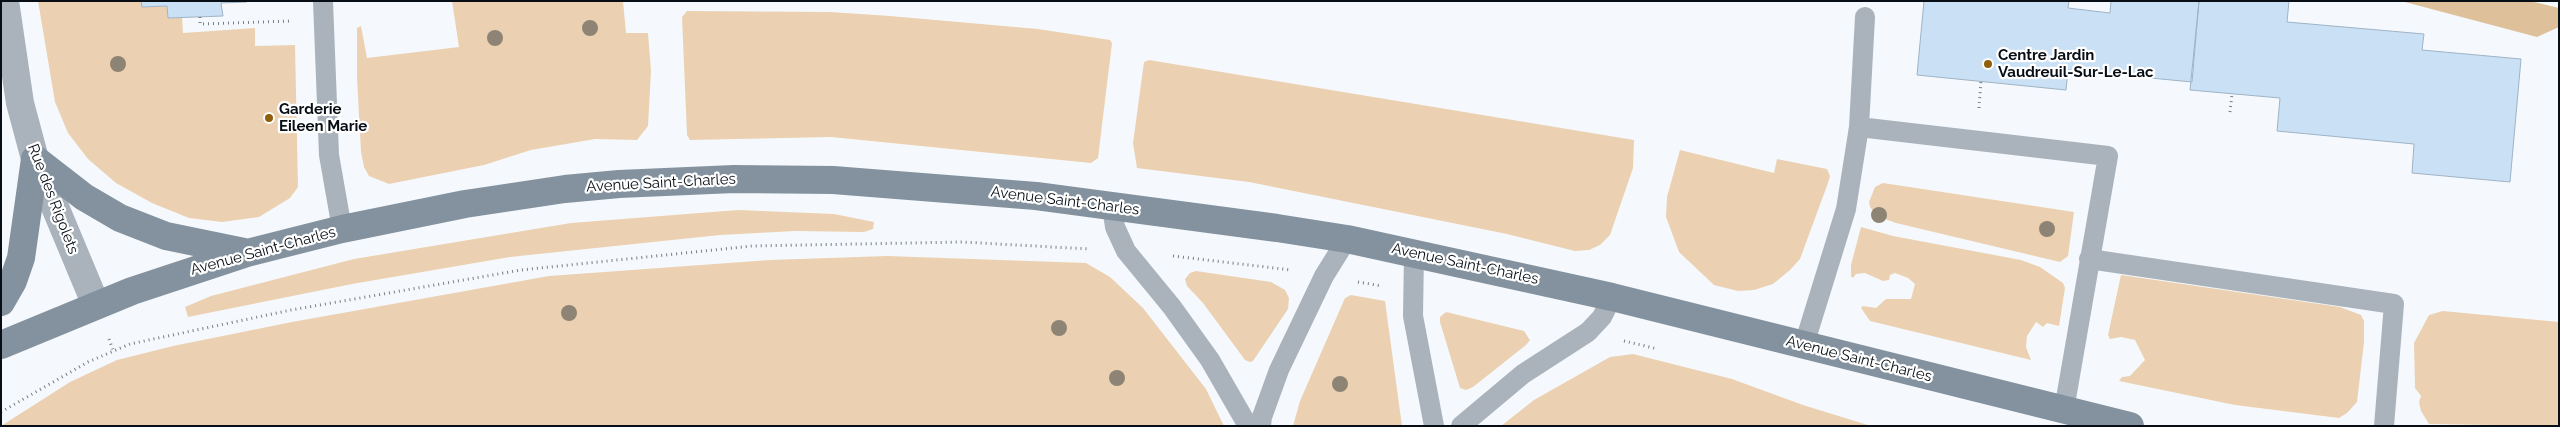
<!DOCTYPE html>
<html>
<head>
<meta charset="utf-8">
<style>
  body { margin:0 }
  #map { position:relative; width:2560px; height:427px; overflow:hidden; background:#f5f9fd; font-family:Raleway,sans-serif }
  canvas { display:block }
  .frame { position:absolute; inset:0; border:2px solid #070e15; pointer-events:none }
</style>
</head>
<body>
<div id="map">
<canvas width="2560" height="427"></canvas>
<div class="frame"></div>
</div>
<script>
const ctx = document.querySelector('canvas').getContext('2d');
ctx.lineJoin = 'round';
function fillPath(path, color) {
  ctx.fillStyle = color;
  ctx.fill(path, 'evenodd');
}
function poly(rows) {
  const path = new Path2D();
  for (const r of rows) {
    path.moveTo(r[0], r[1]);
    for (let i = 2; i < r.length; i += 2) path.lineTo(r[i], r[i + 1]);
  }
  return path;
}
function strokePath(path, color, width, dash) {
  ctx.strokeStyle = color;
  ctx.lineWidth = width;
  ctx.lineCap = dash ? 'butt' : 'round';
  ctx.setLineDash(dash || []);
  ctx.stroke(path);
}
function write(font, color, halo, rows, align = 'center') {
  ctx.font = font + ' Raleway,sans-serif';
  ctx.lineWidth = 4.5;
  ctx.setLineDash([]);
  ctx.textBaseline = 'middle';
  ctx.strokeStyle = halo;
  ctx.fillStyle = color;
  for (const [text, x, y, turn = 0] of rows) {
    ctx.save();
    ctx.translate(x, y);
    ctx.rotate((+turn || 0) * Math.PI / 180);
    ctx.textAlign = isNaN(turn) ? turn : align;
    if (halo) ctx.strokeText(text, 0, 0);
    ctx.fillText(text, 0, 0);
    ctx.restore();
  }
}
const green = poly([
  [38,1,141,1,142,7,167,6,168,18,182,17,183,33,255,28,255,46,295,45,298,187,290,198,259,217,222,222,189,218,152,203,116,183,88,159,68,133,55,102],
  [452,1,623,1,626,33,648,33,651,71,648,126,637,140,595,139,531,150,484,165,389,184,369,176,364,167,361,152,357,78,357,28,361,26,367,58,459,47],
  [687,11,830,12,890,16,1038,29,1110,40,1112,43,1098,158,1091,163,831,137,690,140,687,135,682,17],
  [1149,60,1634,140,1633,168,1610,235,1600,245,1589,250,1575,251,1507,234,1249,182,1137,168,1133,143,1144,62],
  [1680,150,1774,173,1777,159,1827,169,1830,176,1828,183,1800,259,1790,270,1773,284,1754,290,1738,291,1714,285,1679,252,1666,217,1667,197],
  [1883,183,2074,212,2068,256,2060,262,1896,223,1877,216,1870,207,1869,202,1875,187],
  [738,210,834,214,874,222,873,229,864,232,795,231,720,235,510,257,352,284,188,317,185,307,211,296,354,259,571,223],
  [1861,227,1893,236,2021,260,2040,267,2063,283,2065,288,2059,326,2047,323,2043,327,2036,322,2027,336,2026,347,2031,360,1870,321,1861,308,1863,306,1876,308,1886,299,1911,299,1915,284,1908,278,1895,273,1890,275,1889,280,1883,281,1865,273,1856,274,1853,278,1851,276,1851,265],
  [887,256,1086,263,1110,277,1143,308,1206,389,1224,426,1,426,70,382,117,360,173,346,292,322,549,276,770,260],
  [1196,271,1271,282,1285,290,1289,298,1288,309,1253,361,1250,362,1245,360,1203,303,1187,286,1185,279,1190,273],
  [2121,275,2340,307,2361,315,2364,321,2364,342,2357,402,2347,413,2339,418,2235,405,2119,381,2122,377,2130,376,2145,360,2135,340,2121,337,2110,339,2108,335],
  [1351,295,1385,301,1402,426,1293,426,1300,401,1345,298],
  [2443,311,2559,322,2559,426,2429,424,2421,411,2419,402,2421,396,2415,388,2414,343,2429,315],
  [1446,312,1524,331,1530,340,1526,345,1473,387,1466,390,1460,388,1440,322,1440,317],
  [1633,354,1732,379,1803,405,1871,426,1501,426,1534,400,1610,357]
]);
const forest = poly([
  [2401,1,2530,1,2559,8,2559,27,2537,37]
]);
const building = poly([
  [141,1,246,1,247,2,221,3,223,16,168,18,167,6,142,7,141,1],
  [1924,1,2069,1,2068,8,2110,13,2111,1,2199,1,2192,82,2068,70,2066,90,1917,75,1924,1],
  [2199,1,2289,1,2287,22,2424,34,2422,50,2521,59,2510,182,2412,173,2414,144,2277,131,2280,98,2190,90,2199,1]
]);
const path = poly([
  [200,17,200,24,292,21],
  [1979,108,1981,81],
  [2230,112,2232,94],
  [1173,256,1291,270],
  [1358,282,1382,286],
  [109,339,113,350],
  [1624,341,1658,349],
  [1,412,88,362,130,344,291,310,521,270,752,246,962,242,1089,249]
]);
const lane = poly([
  [323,1,329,155,342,229],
  [1859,127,1865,17],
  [1112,207,1115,227,1126,251,1172,307,1210,360,1248,426],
  [1414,253,1413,316,1434,426],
  [2089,259,2394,304,2384,426],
  [1804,345,1846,209,1859,127,2108,156,2064,410],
  [1261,426,1262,417,1279,370,1324,276,1347,239],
  [1461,426,1523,374,1588,332,1602,317,1612,297]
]);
const street = poly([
  [5,1,20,103,35,159,96,305]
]);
const secondary = poly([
  [35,159,84,197,120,218,166,236,244,252],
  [1,302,13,281,21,258,35,159],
  [1,345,132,291,247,253,342,229,465,204,565,189,619,184,734,179,833,180,1036,196,1277,228,1347,239,1612,297,2130,426]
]);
const trees = [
  [590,28],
  [495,38],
  [118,64],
  [1879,215],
  [2047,229],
  [569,313],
  [1059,328],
  [1117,378],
  [1340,384]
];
const markers = [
  [1988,64,5,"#8f5f0a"],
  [269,118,5,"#8f5f0a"]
];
const poiNames = [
  ["Centre Jardin",1998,55],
  ["Vaudreuil-Sur-Le-Lac",1998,72],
  ["Garderie",279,109],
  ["Eileen Marie",279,126]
];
const streetNames = [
  ["Avenue Saint-Charles",661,183,-3],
  ["Rue des Rigolets",53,199,69],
  ["Avenue Saint-Charles",1065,201,7],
  ["Avenue Saint-Charles",263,251,-15],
  ["Avenue Saint-Charles",1465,264,12],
  ["Avenue Saint-Charles",1859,359,14]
];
fillPath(green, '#ebd1b1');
fillPath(forest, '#dec19a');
fillPath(building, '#cae0f4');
strokePath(building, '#9eb3c6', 1);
strokePath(path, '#787e83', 3, [1, 4]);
strokePath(lane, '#aab3bc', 20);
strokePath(street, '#aab3bc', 28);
strokePath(secondary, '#83929e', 28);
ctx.fillStyle = '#8e8475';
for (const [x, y] of trees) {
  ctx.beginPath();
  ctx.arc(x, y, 8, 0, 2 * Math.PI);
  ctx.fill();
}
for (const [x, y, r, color] of markers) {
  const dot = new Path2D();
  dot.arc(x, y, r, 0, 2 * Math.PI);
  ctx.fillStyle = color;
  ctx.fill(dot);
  strokePath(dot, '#fff', 2);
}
write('bold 15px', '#070e15', '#fff', poiNames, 'left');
write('15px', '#070e15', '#fff', streetNames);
</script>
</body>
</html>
